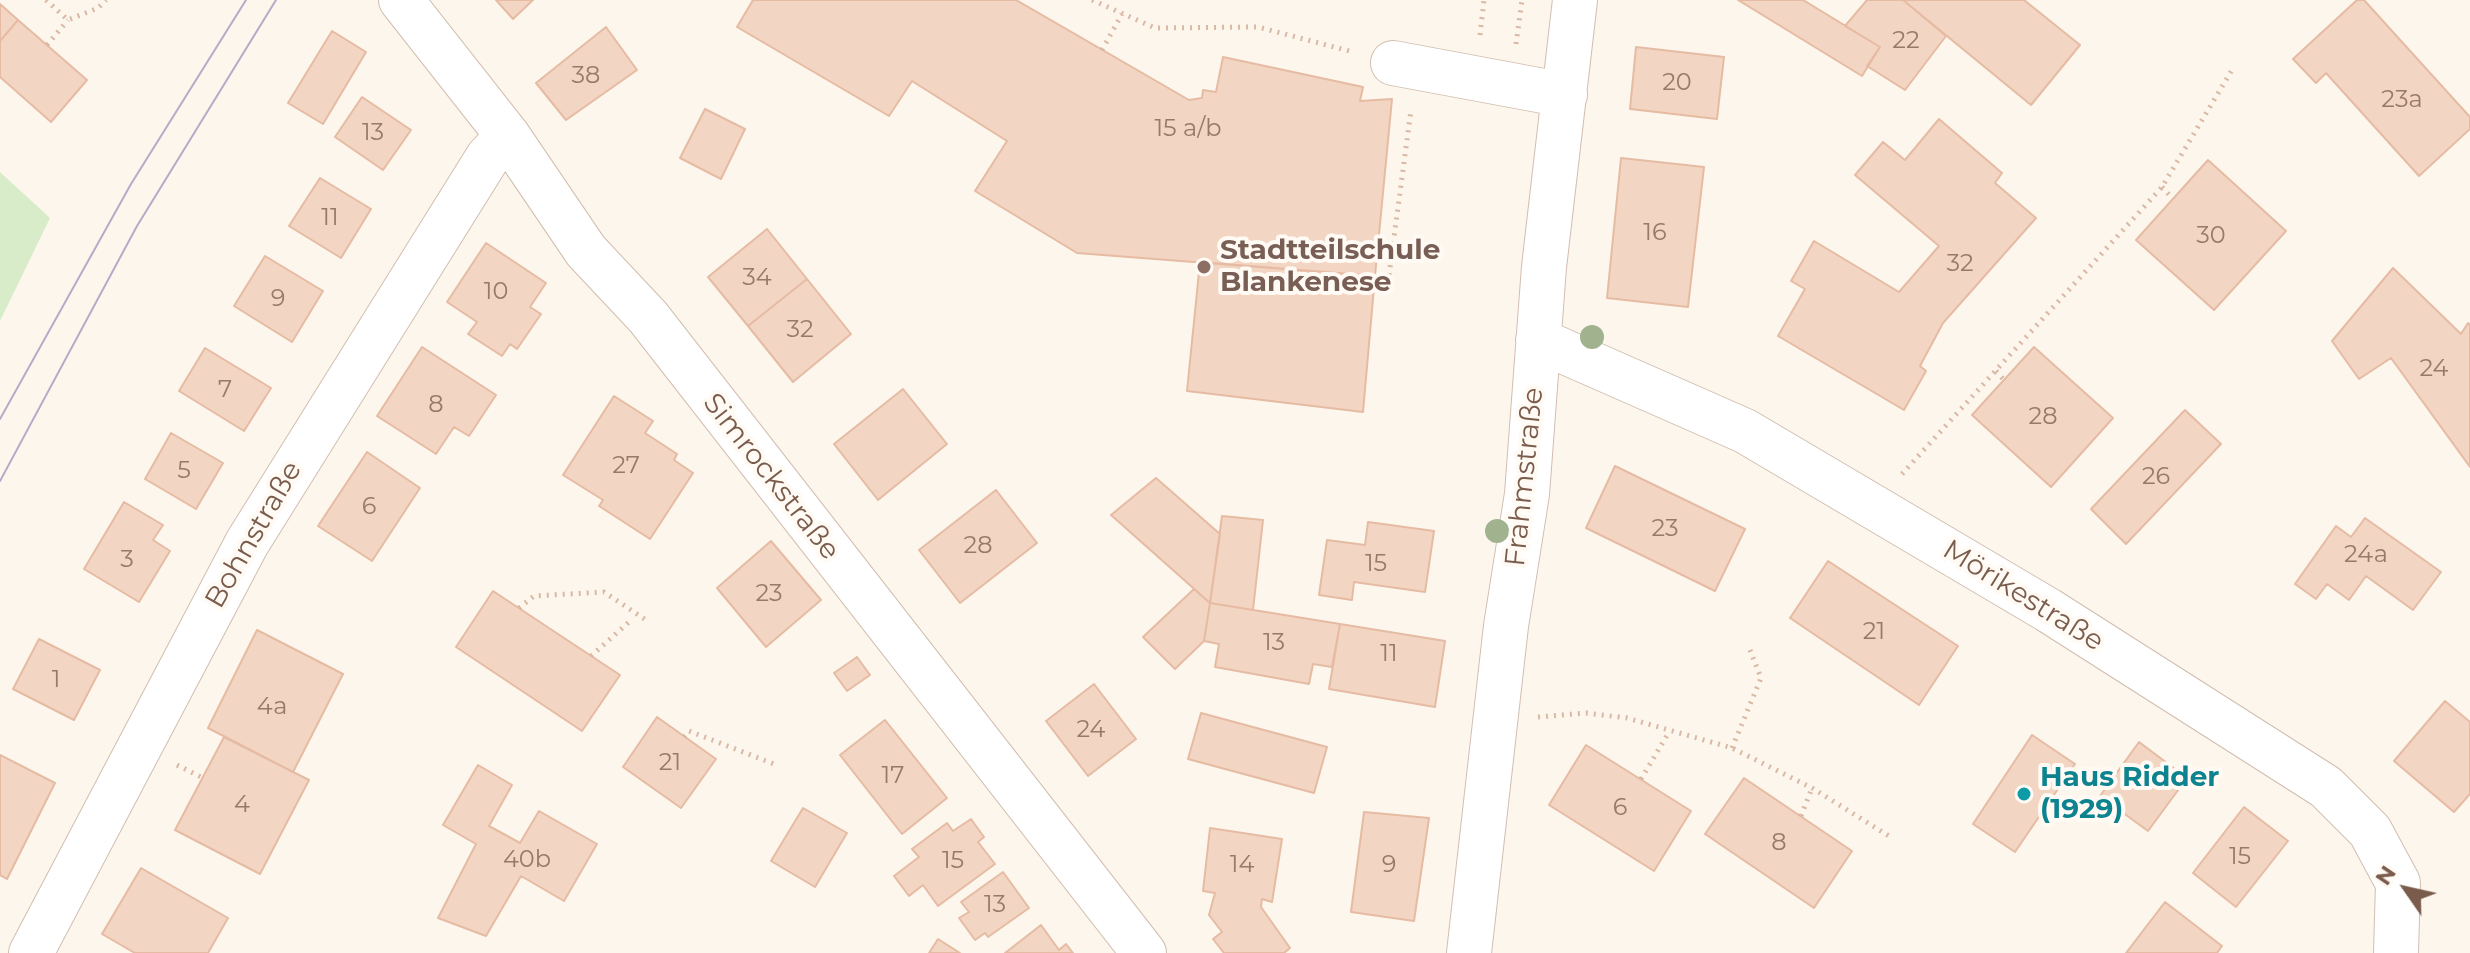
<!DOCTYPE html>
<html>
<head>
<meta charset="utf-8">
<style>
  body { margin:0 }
  #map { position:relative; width:2470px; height:953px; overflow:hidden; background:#fdf6ec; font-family:Montserrat,sans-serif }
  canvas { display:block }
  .north { position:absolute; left:2366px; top:849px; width:80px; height:80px; -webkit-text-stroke:6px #fffaf3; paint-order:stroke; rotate:304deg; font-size:22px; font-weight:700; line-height:32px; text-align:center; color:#7a5c4d }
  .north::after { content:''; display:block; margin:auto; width:28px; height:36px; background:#7a5c4d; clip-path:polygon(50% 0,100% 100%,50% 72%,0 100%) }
</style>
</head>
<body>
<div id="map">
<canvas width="2470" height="953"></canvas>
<div class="north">N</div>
</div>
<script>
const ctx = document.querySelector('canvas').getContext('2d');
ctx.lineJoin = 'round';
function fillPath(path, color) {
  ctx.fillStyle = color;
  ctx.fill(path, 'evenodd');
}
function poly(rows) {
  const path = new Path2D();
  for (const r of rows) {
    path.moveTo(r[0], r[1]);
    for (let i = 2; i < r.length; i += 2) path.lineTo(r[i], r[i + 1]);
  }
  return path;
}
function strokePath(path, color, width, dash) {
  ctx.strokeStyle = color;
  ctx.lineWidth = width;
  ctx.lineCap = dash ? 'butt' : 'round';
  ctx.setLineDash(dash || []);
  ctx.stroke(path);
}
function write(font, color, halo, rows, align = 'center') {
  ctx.font = font + ' Montserrat,sans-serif';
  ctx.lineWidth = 8;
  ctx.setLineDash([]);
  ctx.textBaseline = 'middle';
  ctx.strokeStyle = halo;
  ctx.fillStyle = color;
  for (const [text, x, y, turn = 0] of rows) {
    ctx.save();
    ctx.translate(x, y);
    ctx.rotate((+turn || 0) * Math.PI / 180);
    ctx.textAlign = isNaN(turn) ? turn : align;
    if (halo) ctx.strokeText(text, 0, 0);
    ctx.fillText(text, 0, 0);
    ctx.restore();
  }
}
const green = poly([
  [0,172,50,218,0,321]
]);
const building = poly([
  [496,0,533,0,513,19,496,0],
  [753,0,1016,0,1189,100,1202,98,1203,90,1216,92,1223,57,1363,87,1360,101,1392,99,1375,276,1077,253,975,191,1007,141,912,81,889,116,737,27,753,0],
  [1738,0,1803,0,1880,47,1862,76,1738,0],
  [1867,0,1903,0,1946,36,1905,90,1867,66,1880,47,1845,26,1867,0],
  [1903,0,2024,0,2080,45,2031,105,1903,0],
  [2357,0,2364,0,2470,117,2470,129,2419,176,2326,73,2316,83,2293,59,2357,0],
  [0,4,18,20,0,41,0,4],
  [18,20,87,80,51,122,0,77,0,41,18,20],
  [606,27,637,70,566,120,536,83,606,27],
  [332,31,366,52,323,124,288,103,332,31],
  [1636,47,1724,57,1717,119,1630,109,1636,47],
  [362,97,411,130,383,170,335,137,362,97],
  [705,109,745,129,721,179,680,158,705,109],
  [1939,119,2002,173,1995,183,2036,218,1943,323,1920,366,1926,371,1904,410,1778,336,1805,289,1791,281,1814,241,1899,292,1939,246,1855,175,1883,142,1905,160,1939,119],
  [1621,158,1704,167,1688,307,1607,298,1621,158],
  [2208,160,2286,231,2214,310,2136,240,2208,160],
  [320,178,371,209,341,258,289,226,320,178],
  [767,229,807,279,748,326,708,277,767,229],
  [486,243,546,283,530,307,541,314,517,349,510,344,502,356,468,334,477,322,447,302,486,243],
  [265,256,323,291,292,342,234,306,265,256],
  [1200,262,1375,276,1363,412,1187,391,1200,262],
  [2393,268,2461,334,2468,323,2470,325,2470,467,2391,358,2359,379,2332,341,2393,268],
  [807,279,851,334,793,382,748,326,807,279],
  [422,347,496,395,469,436,454,427,436,454,377,416,422,347],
  [2034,347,2113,418,2051,487,1972,415,2034,347],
  [205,348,271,388,244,431,179,391,205,348],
  [903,389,947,444,878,500,834,444,903,389],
  [614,396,653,421,645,433,677,454,674,460,693,473,650,539,599,506,603,500,563,475,614,396],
  [2185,410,2221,444,2126,544,2091,509,2185,410],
  [171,433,223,463,196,509,145,479,171,433],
  [367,452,420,488,372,561,318,526,367,452],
  [1615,466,1745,529,1715,591,1586,528,1615,466],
  [1156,478,1220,534,1210,603,1111,515,1156,478],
  [996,490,1037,543,960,603,919,550,996,490],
  [124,502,163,525,153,540,170,551,139,602,84,569,124,502],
  [1222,516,1263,520,1253,610,1210,603,1222,516],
  [2365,518,2441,572,2413,610,2366,576,2349,600,2327,584,2316,599,2295,584,2336,526,2351,537,2365,518],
  [1368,522,1434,531,1425,592,1354,582,1352,600,1319,595,1327,540,1365,545,1368,522],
  [771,541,821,600,766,647,717,588,771,541],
  [1828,561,1958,646,1919,705,1790,618,1828,561],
  [1194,589,1210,603,1204,641,1175,669,1143,637,1194,589],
  [493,591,620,675,582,731,456,647,493,591],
  [1210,603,1340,624,1332,667,1313,664,1309,684,1215,667,1219,644,1204,641,1210,603],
  [1340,624,1445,641,1435,707,1329,689,1340,624],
  [257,630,343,674,293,772,208,728,257,630],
  [39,639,100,670,74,720,13,689,39,639],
  [857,657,870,675,847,691,834,673,857,657],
  [1094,684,1136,739,1088,776,1046,721,1094,684],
  [2445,701,2470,722,2470,794,2454,812,2394,761,2445,701],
  [1201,713,1327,747,1314,793,1188,759,1201,713],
  [657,717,716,759,681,808,623,767,657,717],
  [885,720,947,798,902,834,840,755,885,720],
  [2032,735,2075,764,2015,852,1973,824,2032,735],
  [224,737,309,780,260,874,175,830,224,737],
  [2139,742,2187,778,2148,831,2100,796,2139,742],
  [1586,745,1691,811,1654,871,1549,805,1586,745],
  [0,755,55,783,7,879,0,875,0,755],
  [478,765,512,785,489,826,520,843,539,811,597,844,564,901,521,876,486,936,438,918,476,844,443,825,478,765],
  [1744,778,1852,851,1814,908,1705,834,1744,778],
  [2244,807,2288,841,2236,907,2193,873,2244,807],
  [803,808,847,833,815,887,771,861,803,808],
  [1364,812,1429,818,1414,921,1351,912,1364,812],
  [971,819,984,837,978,842,995,864,938,906,923,885,909,896,894,876,919,857,912,849,947,823,953,831,971,819],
  [1210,828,1282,839,1272,902,1262,899,1261,907,1290,948,1284,953,1224,953,1213,939,1222,932,1209,915,1215,893,1203,891,1210,828],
  [141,868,228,918,208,953,135,953,102,934,141,868],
  [1003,872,1029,908,988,937,985,933,975,940,959,918,969,912,961,902,1003,872],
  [2165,902,2222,946,2217,953,2126,953,2165,902],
  [1041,925,1059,950,1066,944,1073,953,1005,953,1041,925],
  [938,939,960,953,929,953,938,939]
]);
const path = poly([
  [46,0,68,20,98,8,106,0],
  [1092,0,1155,28,1258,27,1353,52],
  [1480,35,1484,0],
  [1516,44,1522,0],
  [47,45,68,20],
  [1102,50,1122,14],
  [2162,187,2173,199],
  [1389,275,1411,110],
  [1996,371,2004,380],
  [1902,474,2162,187,2232,70],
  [519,608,534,596,604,592,649,622],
  [591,656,629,622],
  [1538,717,1586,713,1627,718,1732,748,1812,788,1889,836],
  [684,737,689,731,774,764],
  [1732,748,1761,678,1750,650],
  [177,765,203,778],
  [1641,779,1669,732],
  [1801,816,1812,788]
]);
const minor = poly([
  [401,0,508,136,586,251,648,317,1144,953],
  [1393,63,1565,95],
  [1538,340,1745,431,2048,610,2326,787,2370,831,2398,883,2396,953],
  [31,953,247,543,488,157,508,136],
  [1469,953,1506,626,1527,494,1544,267,1575,0]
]);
const tram = poly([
  [0,419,131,184,246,0],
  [0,481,137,226,276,0]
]);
const trees = [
  [1592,337],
  [1497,531]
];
const markers = [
  [1204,267,8,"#8d6e63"],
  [2024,794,8,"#0f9aa8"]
];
const numberNames = [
  ["22",1906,41],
  ["38",586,76],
  ["20",1677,83],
  ["23a",2402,100],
  ["15 a/b",1188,129],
  ["13",373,133],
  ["11",330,218],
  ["16",1655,233],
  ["30",2211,236],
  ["32",1960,264],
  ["34",757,278],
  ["10",496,292],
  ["9",278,299],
  ["32",800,330],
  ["24",2434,369],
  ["7",225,390],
  ["8",436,405],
  ["28",2043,417],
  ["27",626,466],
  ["5",184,471],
  ["26",2156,477],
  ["6",369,507],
  ["23",1665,529],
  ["28",978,546],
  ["24a",2366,555],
  ["3",127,560],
  ["15",1376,564],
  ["23",769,594],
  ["21",1874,632],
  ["13",1274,643],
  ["11",1389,654],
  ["1",56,680],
  ["4a",272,707],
  ["24",1091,730],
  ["21",670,763],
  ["17",893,776],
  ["4",242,805],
  ["6",1620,808],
  ["8",1779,843],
  ["15",2240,857],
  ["40b",527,860],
  ["15",953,861],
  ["14",1242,865],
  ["9",1389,865],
  ["13",995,905]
];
const educationNames = [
  ["Stadtteilschule",1220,251],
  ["Blankenese",1220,283]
];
const streetNames = [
  ["Simrockstraße",771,477,52],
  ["Frahmstraße",1525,477,-84],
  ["Bohnstraße",254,535,-60],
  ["Mörikestraße",2023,596,32]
];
const cultureNames = [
  ["Haus Ridder",2040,778],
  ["(1929)",2040,810]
];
fillPath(green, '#d8ecc9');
fillPath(building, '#f3d5c3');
strokePath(building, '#e6bba3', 2);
strokePath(minor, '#d1beb0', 46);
strokePath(path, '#d9b8a5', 5, [2, 6]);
strokePath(minor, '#fff', 44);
strokePath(tram, '#b9a8c9', 2);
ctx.fillStyle = '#a0b28e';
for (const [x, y] of trees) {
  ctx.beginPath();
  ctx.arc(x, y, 12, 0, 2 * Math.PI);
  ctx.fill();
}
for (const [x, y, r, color] of markers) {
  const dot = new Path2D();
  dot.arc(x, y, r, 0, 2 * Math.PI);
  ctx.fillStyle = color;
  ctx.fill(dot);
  strokePath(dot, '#fffaf3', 3);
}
write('24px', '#987a6a', null, numberNames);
write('bold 28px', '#785e54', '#fffaf3', educationNames, 'left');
write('28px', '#7a5c4d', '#fffaf3', streetNames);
write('bold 28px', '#0d838f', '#fffaf3', cultureNames, 'left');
</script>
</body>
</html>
